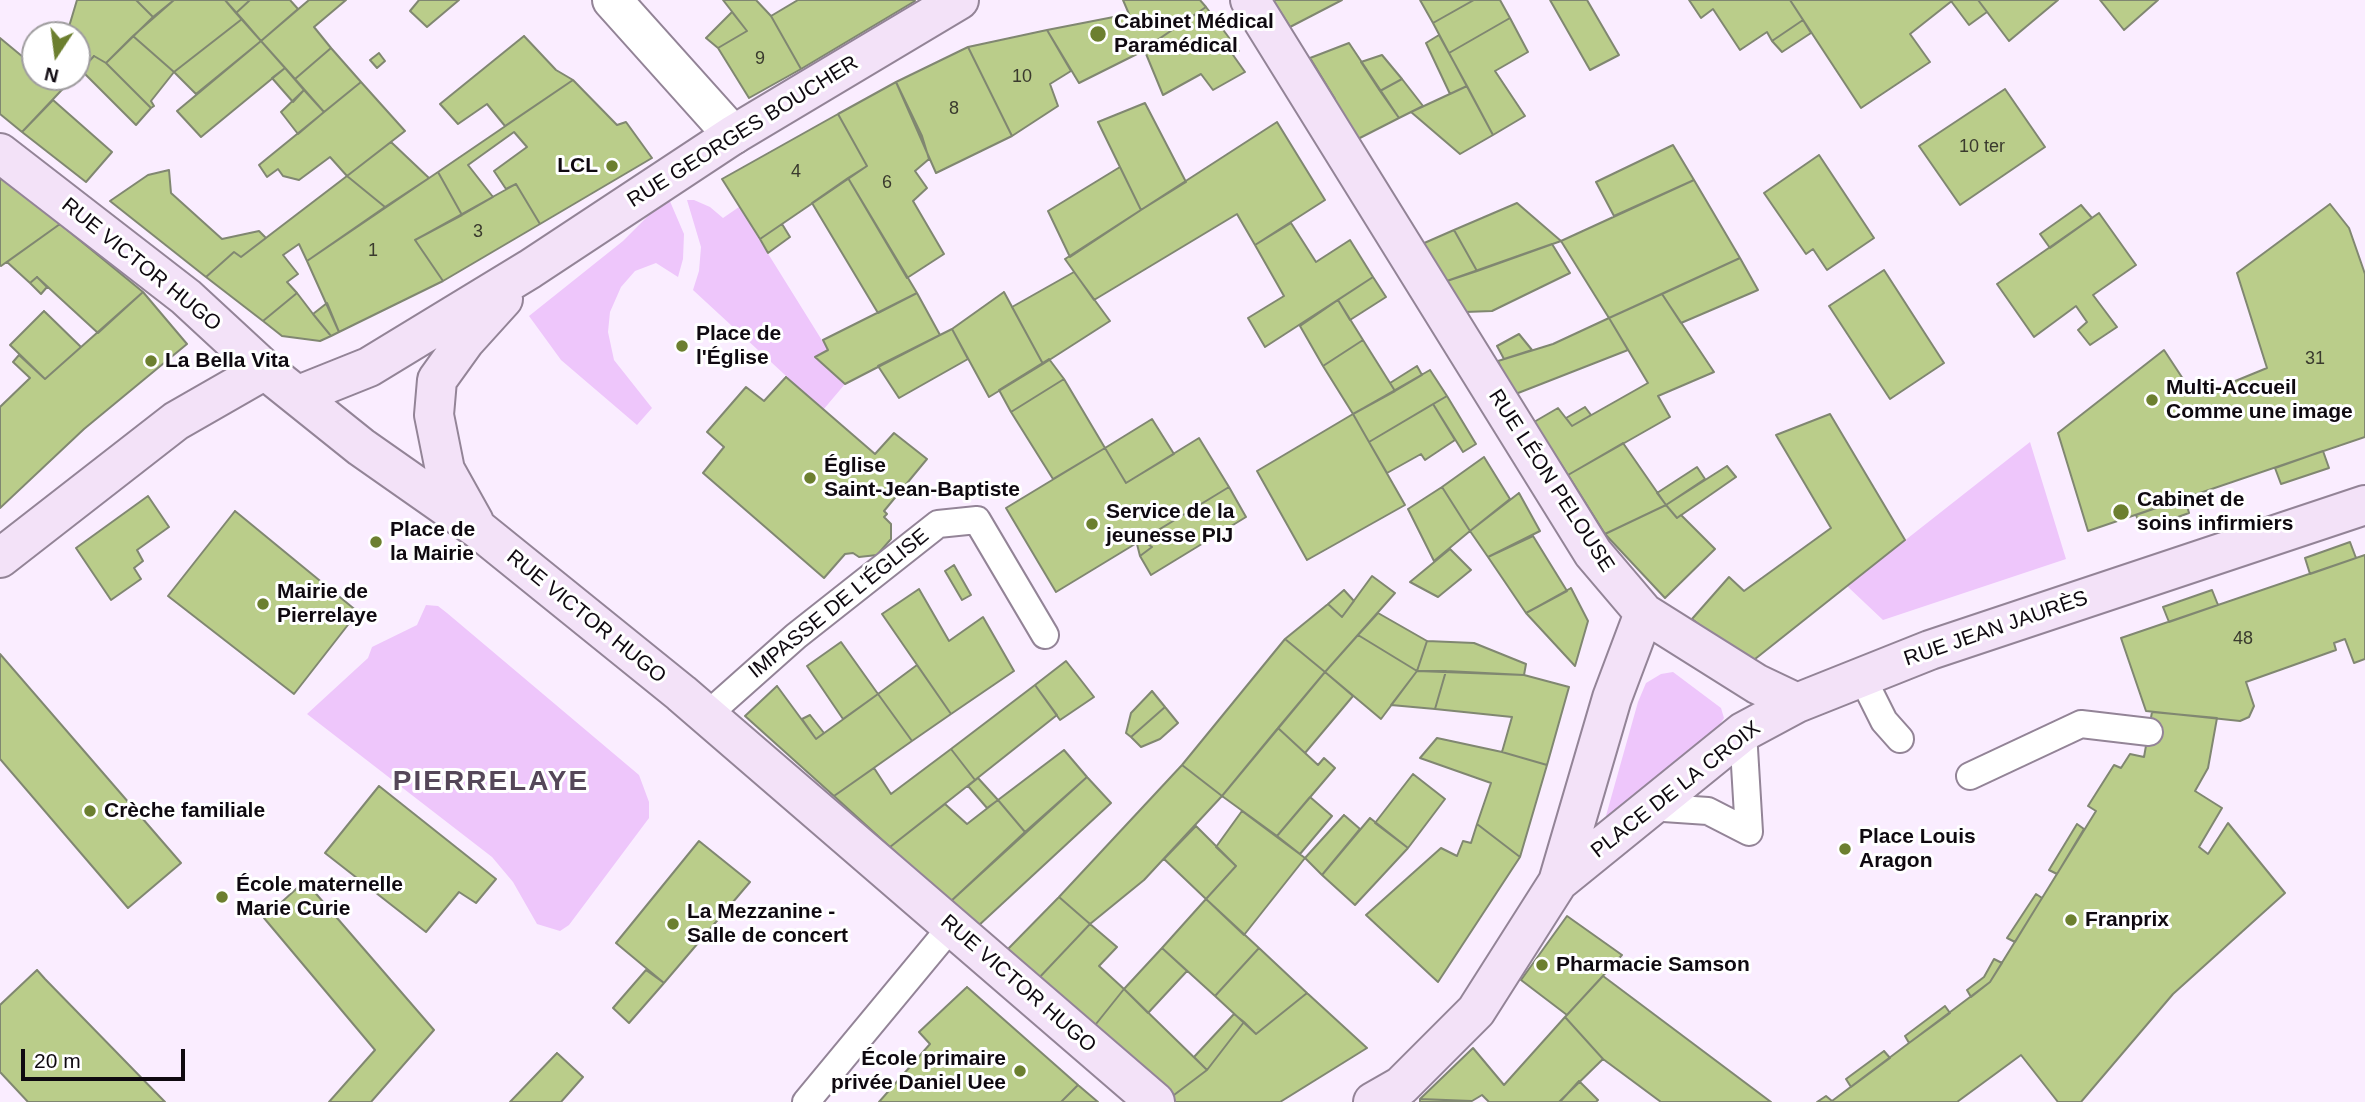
<!DOCTYPE html>
<html>
<head>
<meta charset="utf-8">
<style>
  body { margin:0 }
  #map { position:relative; width:2365px; height:1102px; overflow:hidden; background:#faedff; font-family:Arial,sans-serif }
  canvas { display:block }
  .north { position:absolute; left:21px; top:21px; width:70px; height:70px; box-sizing:border-box; background:#fff; border:2px solid #9f9d9f; border-radius:50%; rotate:193deg; font-size:19px; font-weight:700; line-height:28px; text-align:center; color:#0f0910 }
  .north::after { content:''; display:block; margin:auto; width:24px; height:32px; background:#6c7f2f; clip-path:polygon(50% 0,100% 100%,50% 72%,0 100%) }
  .scale { position:absolute; left:21px; top:1049px; width:164px; height:32px; box-sizing:border-box; border:4px solid #0f0910; border-top:0; padding-left:9px; font-size:21px; line-height:24px; white-space:nowrap; color:#0f0910; -webkit-text-stroke:5px #fff; paint-order:stroke }
</style>
</head>
<body>
<div id="map">
<canvas width="2365" height="1102"></canvas>
<div class="north">N</div>
<div class="scale">20 m</div>
</div>
<script>
const ctx = document.querySelector('canvas').getContext('2d');
ctx.lineJoin = 'round';
function fillPath(path, color) {
  ctx.fillStyle = color;
  ctx.fill(path, 'evenodd');
}
function poly(rows) {
  const path = new Path2D();
  for (const r of rows) {
    path.moveTo(r[0], r[1]);
    for (let i = 2; i < r.length; i += 2) path.lineTo(r[i], r[i + 1]);
  }
  return path;
}
function strokePath(path, color, width, dash) {
  ctx.strokeStyle = color;
  ctx.lineWidth = width;
  ctx.lineCap = dash ? 'butt' : 'round';
  ctx.setLineDash(dash || []);
  ctx.stroke(path);
}
function write(font, color, halo, rows, align = 'center') {
  ctx.font = font + ' Arial,sans-serif';
  ctx.lineWidth = 6;
  ctx.setLineDash([]);
  ctx.textBaseline = 'middle';
  ctx.strokeStyle = halo;
  ctx.fillStyle = color;
  for (const [text, x, y, turn = 0] of rows) {
    ctx.save();
    ctx.translate(x, y);
    ctx.rotate((+turn || 0) * Math.PI / 180);
    ctx.textAlign = isNaN(turn) ? turn : align;
    if (halo) ctx.strokeText(text, 0, 0);
    ctx.fillText(text, 0, 0);
    ctx.restore();
  }
}
const green = poly([
  [669,199,684,234,683,259,678,277,656,263,635,271,621,287,610,312,608,332,614,360,652,408,637,425,561,360,529,316,623,241,652,212],
  [687,200,694,200,710,207,723,218,739,207,828,350,815,357,845,384,823,410,693,290,699,271,701,247],
  [2030,442,2066,559,1883,620,1847,586],
  [426,605,438,606,447,613,639,775,649,802,649,818,569,925,560,931,537,924,513,882,492,857,307,714,368,658,372,647,417,625],
  [1673,672,1721,708,1724,718,1716,730,1602,830,1638,702,1646,683,1661,674]
]);
const building = poly([
  [77,0,136,0,153,17,106,63,94,56,77,74,79,41,77,35,73,35,68,30,77,0],
  [136,0,174,0,153,17,136,0],
  [174,0,225,0,242,19,174,72,133,36,174,0],
  [225,0,250,0,236,13,225,0],
  [250,0,290,0,298,9,261,41,236,13,250,0],
  [309,0,346,0,314,27,331,48,295,79,261,41,309,0],
  [419,0,459,0,427,27,410,11,419,0],
  [723,0,756,0,771,16,801,69,749,98,718,48,747,31,723,0],
  [798,0,914,0,915,1,801,69,771,16,798,0],
  [1123,0,1200,0,1206,7,1137,54,1079,83,1047,30,1129,14,1123,0],
  [1273,0,1342,0,1290,27,1273,0],
  [1420,0,1474,0,1433,23,1420,0],
  [1474,0,1500,0,1510,18,1449,53,1433,23,1474,0],
  [1550,0,1587,0,1619,55,1590,70,1550,0],
  [1689,0,1790,0,1803,20,1772,41,1767,32,1740,50,1713,9,1701,18,1689,0],
  [1790,0,1953,0,1910,34,1930,62,1861,108,1790,0],
  [1953,0,1978,0,1987,12,1969,25,1951,1,1953,0],
  [1978,0,2058,0,2009,41,1978,0],
  [2100,0,2158,0,2124,30,2100,0],
  [1206,7,1239,51,1233,55,1245,72,1213,90,1201,74,1163,95,1144,49,1206,7],
  [732,12,747,31,718,48,706,38,732,12],
  [1510,18,1528,52,1495,71,1525,116,1493,135,1449,53,1510,18],
  [242,19,261,41,196,94,174,72,242,19],
  [1803,20,1811,33,1782,52,1772,41,1803,20],
  [1047,30,1071,71,1050,84,1058,106,1012,136,968,47,1047,30],
  [1439,35,1467,86,1450,94,1426,43,1439,35],
  [133,36,174,72,151,101,154,106,151,108,106,63,133,36],
  [524,36,556,70,573,80,505,126,487,104,458,124,440,104,524,36],
  [0,38,35,67,35,77,74,77,22,132,0,114,0,38],
  [261,41,285,68,201,137,177,111,261,41],
  [1349,43,1399,118,1352,142,1329,103,1335,99,1310,58,1349,43],
  [968,47,1012,136,936,173,896,82,968,47],
  [331,48,361,82,324,112,295,79,331,48],
  [379,53,385,61,377,68,370,60,379,53],
  [1382,55,1402,79,1380,91,1361,62,1382,55],
  [94,56,106,63,151,108,136,125,81,70,94,56],
  [285,68,304,90,293,102,272,78,285,68],
  [1402,79,1423,106,1399,118,1380,91,1402,79],
  [573,80,617,125,626,122,652,158,540,224,516,184,506,189,494,171,527,147,514,132,468,165,493,197,462,215,438,172,573,80],
  [361,82,405,131,347,176,330,157,299,180,283,176,278,169,267,177,259,165,361,82],
  [896,82,922,136,929,159,915,171,927,188,913,201,944,254,907,278,848,178,867,166,838,114,896,82],
  [1467,86,1493,135,1460,154,1411,112,1467,86],
  [2005,89,2045,147,1960,205,1919,146,2005,89],
  [304,90,324,112,298,134,281,112,304,90],
  [53,100,112,152,86,182,22,132,53,100],
  [1145,103,1186,182,1141,210,1098,122,1145,103],
  [838,114,867,166,760,239,722,179,838,114],
  [1277,122,1325,200,1255,245,1237,214,1094,300,1065,259,1277,122],
  [391,142,429,178,385,207,347,176,391,142],
  [1673,145,1694,180,1614,216,1596,182,1673,145],
  [1819,155,1874,238,1827,270,1813,249,1806,254,1764,193,1819,155],
  [1120,167,1141,210,1070,257,1048,211,1120,167],
  [169,170,171,193,222,239,259,231,266,238,241,257,234,252,206,277,110,201,148,175,169,170],
  [438,172,462,215,415,240,443,281,339,332,307,261,438,172],
  [0,175,60,224,1,266,0,265,0,175],
  [347,176,385,207,307,261,299,244,283,255,298,274,287,282,297,293,263,321,206,277,234,252,241,257,347,176],
  [848,178,917,293,878,313,812,203,848,178],
  [1694,180,1740,258,1609,318,1561,241,1694,180],
  [516,184,540,224,443,281,415,240,516,184],
  [1517,203,1561,241,1477,271,1454,230,1517,203],
  [2330,204,2349,228,2365,274,2365,437,2088,531,2058,433,2164,350,2191,391,2206,393,2267,368,2237,273,2330,204],
  [2081,205,2092,218,2050,248,2040,234,2081,205],
  [2099,213,2136,265,2093,295,2117,327,2090,345,2078,330,2087,322,2076,306,2034,337,1997,284,2099,213],
  [1291,223,1316,262,1350,240,1373,277,1265,347,1248,318,1284,296,1255,245,1291,223],
  [60,224,143,292,98,333,37,277,30,283,7,262,60,224],
  [782,224,790,237,768,253,760,239,782,224],
  [1454,230,1477,271,1444,282,1422,244,1454,230],
  [1552,244,1570,273,1492,311,1465,312,1444,282,1552,244],
  [1740,258,1758,290,1681,323,1662,294,1740,258],
  [1884,270,1944,363,1890,399,1829,306,1884,270],
  [1074,272,1110,321,1043,364,1012,307,1074,272],
  [37,277,47,287,41,294,30,283,37,277],
  [1373,277,1386,297,1350,320,1338,300,1373,277],
  [143,292,187,344,84,429,0,508,0,407,30,378,13,362,19,355,45,379,143,292],
  [1004,292,1043,364,989,397,952,329,1004,292],
  [297,293,313,314,331,336,320,341,282,336,263,321,297,293],
  [917,293,940,335,845,384,815,357,828,350,823,340,917,293],
  [1662,294,1714,372,1658,396,1670,417,1568,475,1534,422,1558,408,1572,426,1648,383,1609,318,1662,294],
  [1338,300,1363,340,1323,366,1300,326,1338,300],
  [327,303,339,332,331,336,313,314,327,303],
  [44,311,81,347,45,379,10,345,44,311],
  [1609,318,1628,350,1513,395,1498,361,1553,344,1609,318],
  [952,329,968,359,899,398,878,366,952,329],
  [1519,334,1532,350,1504,359,1497,346,1519,334],
  [1363,340,1395,391,1353,414,1323,366,1363,340],
  [1049,359,1064,379,1011,412,999,390,1049,359],
  [1417,366,1422,375,1395,391,1390,383,1417,366],
  [1430,370,1447,396,1369,442,1353,414,1430,370],
  [786,377,875,454,894,433,927,459,884,511,887,514,884,517,891,524,891,539,877,555,859,557,853,553,845,554,824,578,703,473,724,447,707,432,746,387,764,401,786,377],
  [1064,379,1105,448,1053,479,1011,412,1064,379],
  [1447,396,1476,444,1463,452,1433,404,1447,396],
  [1433,404,1455,440,1425,460,1421,454,1387,473,1369,442,1433,404],
  [1585,407,1591,415,1572,426,1566,418,1585,407],
  [1353,414,1405,505,1307,560,1257,471,1353,414],
  [1830,414,1905,540,1750,663,1692,619,1729,577,1744,591,1831,528,1776,435,1830,414],
  [1152,419,1174,454,1126,483,1105,448,1152,419],
  [1199,438,1229,487,1056,592,1006,508,1105,448,1126,483,1199,438],
  [1623,443,1666,505,1605,534,1568,475,1623,443],
  [2323,451,2329,468,2281,484,2275,468,2323,451],
  [1484,457,1510,499,1470,531,1442,487,1484,457],
  [1727,466,1736,477,1677,518,1666,505,1727,466],
  [1697,467,1705,479,1666,505,1657,493,1697,467],
  [1229,487,1246,517,1151,575,1140,556,1152,547,1142,540,1229,487],
  [1442,487,1470,531,1434,561,1408,509,1442,487],
  [1519,493,1540,531,1488,557,1470,531,1519,493],
  [148,496,169,527,137,550,143,561,134,568,141,579,111,600,76,548,148,496],
  [2185,498,2189,513,2142,530,2136,515,2185,498],
  [1666,505,1677,518,1681,515,1715,549,1665,598,1605,534,1666,505],
  [235,511,358,612,294,694,168,596,235,511],
  [1533,536,1567,591,1526,613,1488,557,1533,536],
  [1142,540,1152,547,1140,556,1137,544,1142,540],
  [2350,542,2356,558,2310,574,2305,558,2350,542],
  [1450,549,1471,570,1438,597,1410,582,1450,549],
  [2365,555,2365,659,2354,663,2345,639,2334,643,2336,650,2246,682,2254,706,2249,717,2240,721,2146,711,2121,638,2365,555],
  [954,565,971,595,962,600,945,571,954,565],
  [1372,576,1395,593,1325,672,1285,639,1328,604,1342,617,1372,576],
  [1571,588,1588,621,1575,666,1526,613,1571,588],
  [919,589,949,641,983,617,1014,671,951,714,882,614,919,589],
  [1344,590,1354,601,1342,617,1328,604,1344,590],
  [2212,590,2218,605,2169,622,2163,607,2212,590],
  [1378,613,1427,641,1417,671,1358,635,1378,613],
  [1358,635,1417,671,1381,719,1325,672,1358,635],
  [1285,639,1325,672,1222,796,1182,765,1285,639],
  [1427,641,1474,643,1526,664,1524,675,1417,671,1427,641],
  [841,642,878,694,843,719,807,666,841,642],
  [0,654,181,863,128,908,0,759,0,654],
  [1066,661,1094,697,1060,720,1035,685,1066,661],
  [917,665,951,714,912,741,878,694,917,665],
  [1417,671,1446,671,1435,709,1391,705,1417,671],
  [1446,671,1524,675,1569,687,1547,765,1502,752,1512,717,1435,709,1446,671],
  [1325,672,1353,696,1305,753,1278,728,1325,672],
  [1035,685,1057,715,975,780,951,749,1035,685],
  [777,686,816,739,878,694,912,741,834,796,745,716,777,686],
  [1152,691,1165,707,1131,737,1126,733,1131,713,1152,691],
  [1165,707,1178,723,1160,739,1141,747,1131,737,1165,707],
  [2152,712,2217,718,2208,768,2195,791,2222,808,2199,847,2208,854,2228,823,2285,893,2173,994,2081,1102,2058,1102,2021,1055,1957,1102,1817,1102,1826,1096,1832,1101,1990,982,2096,811,2088,806,2114,765,2121,768,2130,754,2144,757,2152,712],
  [810,715,824,733,816,739,802,719,810,715],
  [1278,728,1318,765,1324,758,1335,768,1277,836,1222,796,1278,728],
  [1437,738,1502,752,1547,765,1520,857,1477,824,1491,783,1420,758,1437,738],
  [951,749,975,780,890,847,834,796,874,768,891,794,951,749],
  [1064,750,1087,777,1025,832,998,800,1064,750],
  [1182,765,1222,796,1144,880,1090,924,1059,897,1182,765],
  [1413,774,1445,799,1408,848,1375,823,1413,774],
  [1087,777,1111,803,977,927,950,902,1087,777],
  [978,778,998,800,987,808,968,786,978,778],
  [379,786,496,879,476,903,459,892,426,932,325,853,379,786],
  [1310,797,1332,816,1300,854,1277,836,1310,797],
  [998,800,1025,832,950,902,890,847,945,804,967,824,998,800],
  [1242,811,1305,858,1244,935,1206,899,1236,866,1216,847,1242,811],
  [1344,815,1360,829,1322,875,1305,858,1344,815],
  [1370,818,1408,848,1355,905,1322,875,1370,818],
  [1477,824,1520,857,1438,982,1366,915,1441,848,1457,856,1463,841,1471,843,1477,824],
  [2077,824,2084,829,2057,874,2049,870,2077,824],
  [1196,826,1236,866,1206,899,1164,859,1196,826],
  [699,841,750,882,664,983,616,943,699,841],
  [305,881,434,1030,371,1102,329,1102,375,1050,264,918,305,881],
  [2036,894,2042,898,2015,942,2007,938,2036,894],
  [1059,897,1090,924,1037,980,1006,951,1059,897],
  [1206,899,1259,948,1215,996,1162,948,1206,899],
  [1567,916,1622,955,1567,1015,1521,980,1567,916],
  [1090,924,1117,947,1099,966,1124,989,1092,1029,1037,980,1090,924],
  [1162,948,1187,971,1148,1013,1124,989,1162,948],
  [1259,948,1307,993,1256,1034,1215,996,1259,948],
  [1994,959,2002,963,1990,982,1971,997,1967,990,1984,977,1994,959],
  [37,970,45,979,165,1102,28,1102,0,1072,0,1005,37,970],
  [646,970,664,983,629,1023,613,1008,646,970],
  [1603,976,1771,1102,1661,1102,1603,1059,1565,1017,1603,976],
  [967,987,1078,1085,1061,1102,879,1102,930,1044,919,1032,967,987],
  [1124,989,1207,1070,1170,1098,1092,1029,1124,989],
  [1307,993,1367,1048,1280,1102,1174,1102,1170,1098,1207,1070,1244,1022,1256,1034,1307,993],
  [1945,1006,1950,1013,1909,1043,1905,1036,1945,1006],
  [1234,1014,1244,1022,1207,1070,1194,1057,1234,1014],
  [1565,1017,1603,1059,1559,1102,1489,1102,1482,1095,1472,1101,1420,1099,1473,1048,1504,1085,1565,1017],
  [1884,1051,1890,1058,1851,1087,1846,1079,1884,1051],
  [557,1053,583,1077,561,1102,510,1102,557,1053],
  [1579,1081,1598,1100,1596,1102,1560,1102,1579,1081],
  [1078,1085,1098,1102,1061,1102,1078,1085],
  [1420,1099,1467,1101,1468,1102,1420,1102,1420,1099]
]);
const lane = poly([
  [1862,677,1884,721,1900,739],
  [706,716,796,636,938,524,977,520,1045,635],
  [1970,776,2081,724,2149,732],
  [1649,807,1708,811,1749,832,1743,732],
  [806,1102,951,927]
]);
const street = poly([
  [612,0,733,135]
]);
const secondary = poly([
  [1250,0,1593,553,1644,613,1612,698,1558,882,1476,1011,1401,1086,1373,1102],
  [0,153,186,297,265,370,361,447,478,529,681,693,1155,1102],
  [299,395,369,367,530,269,733,135,959,0],
  [474,522,445,470,434,415,437,380,465,341,503,299],
  [0,558,176,421,265,370],
  [1644,613,1757,684,1797,703],
  [1558,882,1743,732,1797,703,1930,650,2365,505]
]);
const markers = [
  [1098,34,9,"#6c7f2f"],
  [612,166,7,"#6c7f2f"],
  [682,346,7,"#6c7f2f"],
  [151,361,7,"#6c7f2f"],
  [2152,400,7,"#6c7f2f"],
  [810,478,7,"#6c7f2f"],
  [2121,512,9,"#6c7f2f"],
  [1092,524,7,"#6c7f2f"],
  [376,542,7,"#6c7f2f"],
  [263,604,7,"#6c7f2f"],
  [90,811,7,"#6c7f2f"],
  [1845,849,7,"#6c7f2f"],
  [222,897,7,"#6c7f2f"],
  [2071,920,7,"#6c7f2f"],
  [673,924,7,"#6c7f2f"],
  [1542,965,7,"#6c7f2f"],
  [1020,1071,7,"#6c7f2f"]
];
const numberNames = [
  ["9",760,59],
  ["10",1022,77],
  ["8",954,109],
  ["10 ter",1982,147],
  ["4",796,172],
  ["6",887,183],
  ["3",478,232],
  ["1",373,251],
  ["31",2315,359],
  ["48",2243,639]
];
const poiNames = [
  ["Cabinet Médical",1114,22],
  ["Paramédical",1114,46],
  ["LCL",598,166,"right"],
  ["Place de",696,334],
  ["l'Église",696,358],
  ["La Bella Vita",165,361],
  ["Multi-Accueil",2166,388],
  ["Comme une image",2166,412],
  ["Église",824,466],
  ["Saint-Jean-Baptiste",824,490],
  ["Cabinet de",2137,500],
  ["soins infirmiers",2137,524],
  ["Service de la",1106,512],
  ["jeunesse PIJ",1106,536],
  ["Place de",390,530],
  ["la Mairie",390,554],
  ["Mairie de",277,592],
  ["Pierrelaye",277,616],
  ["Crèche familiale",104,811],
  ["Place Louis",1859,837],
  ["Aragon",1859,861],
  ["École maternelle",236,885],
  ["Marie Curie",236,909],
  ["La Mezzanine -",687,912],
  ["Salle de concert",687,936],
  ["Franprix",2085,920],
  ["Pharmacie Samson",1556,965],
  ["École primaire",1006,1059,"right"],
  ["privée Daniel Uee",1006,1083,"right"]
];
const streetNames = [
  ["RUE GEORGES BOUCHER",743,132,-32],
  ["RUE VICTOR HUGO",141,265,39],
  ["RUE LÉON PELOUSE",1551,481,57],
  ["IMPASSE DE L'ÉGLISE",839,604,-39],
  ["RUE VICTOR HUGO",586,617,39],
  ["RUE JEAN JAURÈS",1996,629,-19],
  ["PLACE DE LA CROIX",1676,790,-38],
  ["RUE VICTOR HUGO",1018,984,41]
];
const districtNames = [
  ["PIERRELAYE",491,782]
];
fillPath(green, '#eec6fb');
fillPath(building, '#bacd8a');
strokePath(building, '#808771', 2);
strokePath(lane, '#938497', 30);
strokePath(street, '#938497', 42);
strokePath(secondary, '#938497', 42);
strokePath(lane, '#fff', 26);
strokePath(street, '#fff', 38);
strokePath(secondary, '#f3e2f8', 38);
for (const [x, y, r, color] of markers) {
  const dot = new Path2D();
  dot.arc(x, y, r, 0, 2 * Math.PI);
  ctx.fillStyle = color;
  ctx.fill(dot);
  strokePath(dot, '#fff', 2.5);
}
write('18px', '#3a3a2e', null, numberNames);
write('bold 21px', '#0f0910', '#fff', poiNames, 'left');
write('21px', '#0f0910', '#fff', streetNames);
ctx.letterSpacing = '2px';
write('bold 28px', '#554759', '#fff', districtNames);
ctx.letterSpacing = '0px';
</script>
</body>
</html>
